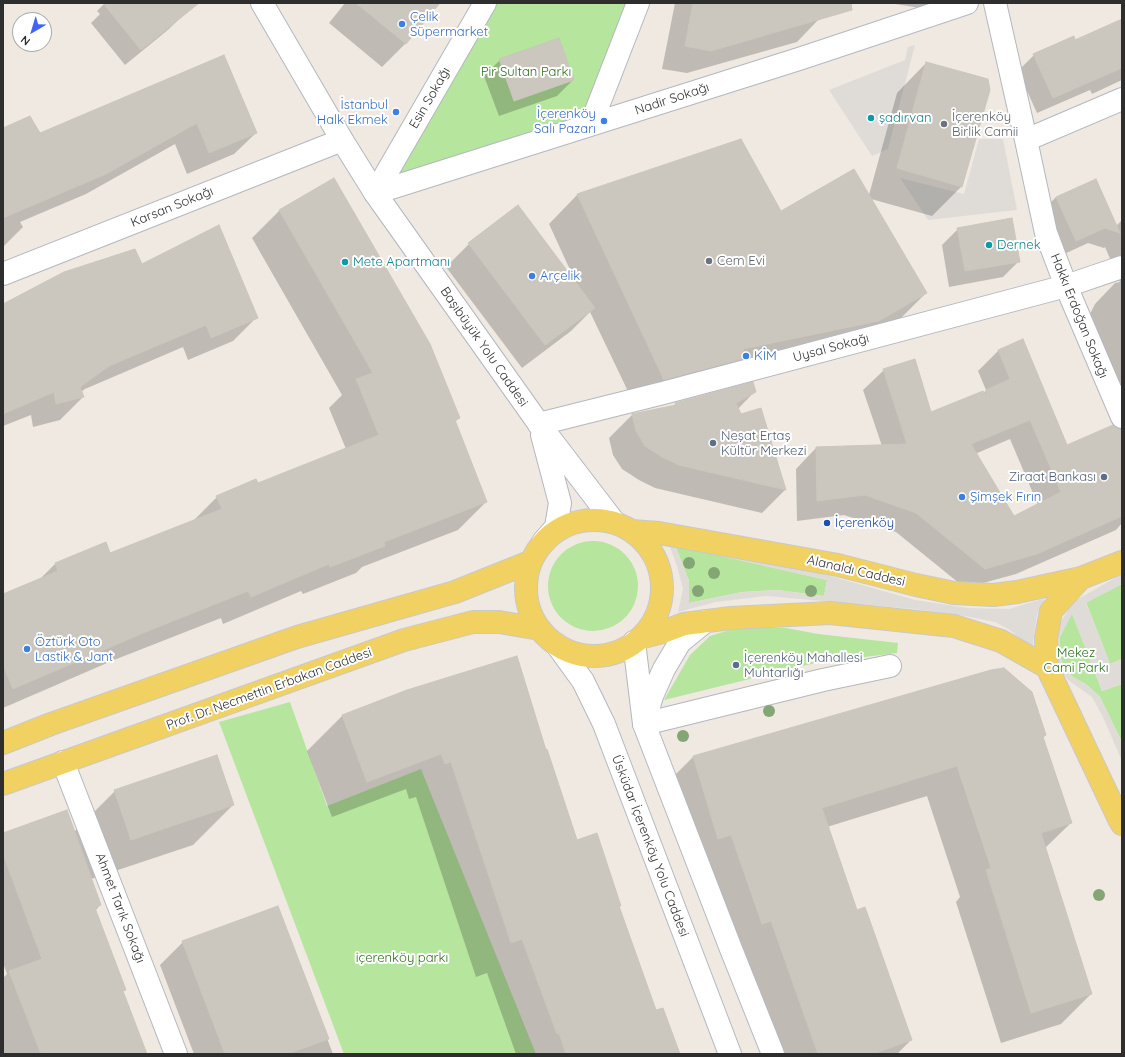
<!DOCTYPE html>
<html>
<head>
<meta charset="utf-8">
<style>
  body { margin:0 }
  #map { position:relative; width:1125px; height:1057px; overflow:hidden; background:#efe9e1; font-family:Quicksand,sans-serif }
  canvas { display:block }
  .frame { position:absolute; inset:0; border:4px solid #2e2e2e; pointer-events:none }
  .north { position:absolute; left:12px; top:12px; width:40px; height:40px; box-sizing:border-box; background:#fff; border:1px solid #ababab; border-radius:50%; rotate:218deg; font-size:11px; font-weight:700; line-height:16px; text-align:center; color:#2e2e2e }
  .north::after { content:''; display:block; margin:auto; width:14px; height:18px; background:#4264fb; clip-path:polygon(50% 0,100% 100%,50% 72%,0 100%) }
</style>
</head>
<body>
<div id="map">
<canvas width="1125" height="1057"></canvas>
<div class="frame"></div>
<div class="north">N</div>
</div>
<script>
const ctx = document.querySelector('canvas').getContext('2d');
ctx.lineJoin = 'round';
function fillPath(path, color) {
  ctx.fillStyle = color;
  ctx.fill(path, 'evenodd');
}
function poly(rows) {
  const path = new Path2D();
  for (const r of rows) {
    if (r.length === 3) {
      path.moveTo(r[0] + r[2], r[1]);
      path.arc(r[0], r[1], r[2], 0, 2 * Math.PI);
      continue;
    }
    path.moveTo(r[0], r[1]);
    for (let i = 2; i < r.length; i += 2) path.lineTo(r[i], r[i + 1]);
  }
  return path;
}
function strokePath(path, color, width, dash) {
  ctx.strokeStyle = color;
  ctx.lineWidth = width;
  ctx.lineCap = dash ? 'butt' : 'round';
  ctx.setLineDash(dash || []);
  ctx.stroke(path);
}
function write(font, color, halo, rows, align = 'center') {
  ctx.font = font + ' Quicksand,sans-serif';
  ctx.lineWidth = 4;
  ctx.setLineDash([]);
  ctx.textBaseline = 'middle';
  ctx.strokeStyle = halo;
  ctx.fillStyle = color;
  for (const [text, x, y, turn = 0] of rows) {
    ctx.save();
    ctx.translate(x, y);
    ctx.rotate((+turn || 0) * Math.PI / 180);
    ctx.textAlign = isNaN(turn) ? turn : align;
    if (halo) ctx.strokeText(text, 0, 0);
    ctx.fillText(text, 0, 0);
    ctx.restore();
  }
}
const green = poly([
  [485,3,638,3,591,124,375,193],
  [593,586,45],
  [675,545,827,580,824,596,777,590,742,592,689,603,689,581],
  [1122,584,1122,659,1110,664,1086,602],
  [1072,613,1102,691,1122,684,1122,742,1100,697,1087,685,1073,677,1064,668,1059,652,1060,637],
  [739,627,786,628,818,634,898,643,897,653,815,663,664,700,690,655,710,636],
  [290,702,327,806,421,769,536,1054,344,1054,219,722]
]);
const plaza = poly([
  [915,45,888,149,872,156,829,90,905,60,908,47],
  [979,139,1003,139,1017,210,928,220,900,178,964,194],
  [667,539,820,573,915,600,968,608,1009,609,1045,598,1037,615,1032,650,1010,630,995,622,965,616,914,609,766,596,716,602,678,612,683,589,677,566],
  [675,546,827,580,824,596,777,590,742,592,689,603,689,581],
  [1122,575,1122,584,1086,603,1110,664,1122,659,1122,684,1102,691,1072,614,1060,637,1059,652,1064,668,1073,677,1087,685,1100,697,1122,742,1122,761,1103,717,1092,697,1068,680,1058,667,1054,649,1058,626,1073,602,1113,579]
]);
const shadow = poly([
  [105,3,177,3,185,13,169,29,125,65,91,23,100,14,97,11],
  [345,3,439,3,405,44,382,67,329,23],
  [675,3,823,3,820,18,797,42,687,73,662,69],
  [889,3,947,3,939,11],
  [1122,20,1122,80,1092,94,1090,90,1037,113,1018,71,1034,55,1075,41],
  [224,56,256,133,234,154,187,174,175,144,86,194,20,222,23,227,3,247,3,129,40,134],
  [500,60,573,80,557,96,499,116,484,76],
  [926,63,962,186,932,216,871,199,926,293,897,322,636,408,590,312,571,331,522,368,446,267,469,244,518,207,577,285,549,224,577,195,741,140,781,212,869,195,897,93],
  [333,179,459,418,455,422,486,502,458,530,362,567,356,573,303,594,301,591,223,624,221,618,114,660,3,708,3,595,39,580,55,564,105,543,110,555,192,522,217,497,257,485,346,449,329,408,342,395,252,238,279,211],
  [1056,197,1116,226,1122,220,1122,523,1116,530,1016,574,965,588,896,532,844,515,797,521,796,469,816,448,882,446,863,390,884,370,931,414,984,393,986,390,978,371,998,351,1022,341,1067,446,1114,426,1109,416,1111,414,1079,336,1095,304,1115,283,1120,282,1105,247,1104,248,1088,243,1060,256,1041,213],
  [1010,439,1038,505,1013,517,975,454],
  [958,229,1019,261,1003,277,949,287,942,245],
  [141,265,256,318,233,341,188,360,183,347,85,389,81,392,83,397,60,420,33,427,31,415,3,426,3,305],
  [755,391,738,409,740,415,760,409,785,490,762,513,655,488,639,480,622,469,613,455,609,438,632,415,672,407,675,404],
  [407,691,545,751,576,841,620,905,618,907,655,1011,679,1054,516,1054,487,973,476,977,416,797,409,799,406,789,332,817,307,751,342,716],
  [1045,735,1043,738,1071,823,1045,848,1091,994,1061,1024,1001,1043,956,902,960,897,927,796,827,827,857,911,911,1040,897,1054,777,1054,700,865,688,869,663,787,693,757],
  [115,791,233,805,193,845,91,879,100,905,95,911,122,991,146,1054,3,1054,3,978,7,974,3,963,3,834,74,832],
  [277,907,333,1054,194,1054,160,965,183,942]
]);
const building = poly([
  [103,3,199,3,141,50,103,3],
  [356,3,440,3,406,44,356,3],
  [693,3,851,3,852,10,711,51,685,46,693,3],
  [1122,19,1122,68,1053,98,1033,54,1074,36,1075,40,1122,19],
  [559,38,574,80,514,101,499,59,559,38],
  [224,55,257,133,209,153,197,123,106,174,3,218,3,128,30,116,40,133,224,55],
  [926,62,988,79,990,90,962,187,897,168,926,62],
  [741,139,781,211,854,169,927,293,879,321,743,349,746,358,664,380,577,194,741,139],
  [334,178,430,344,460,418,455,420,487,502,384,542,385,546,330,567,329,564,251,597,248,591,143,633,13,689,3,665,3,594,58,571,55,563,106,542,110,553,222,509,216,496,256,479,258,483,379,435,356,379,373,373,279,210,334,178],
  [1096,179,1120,233,1105,228,1076,241,1056,197,1096,179],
  [518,205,595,308,545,345,468,243,518,205],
  [1012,218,1020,262,965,271,957,228,1012,218],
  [219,225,258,318,211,338,206,325,109,366,80,387,84,397,56,404,54,392,3,414,3,304,64,272,135,249,142,264,219,225],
  [1023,339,1067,445,1113,425,1115,427,1122,429,1122,516,1037,554,985,569,916,513,865,495,817,501,816,447,907,444,883,369,915,359,931,412,983,391,987,397,986,390,1010,379,998,350,1023,339],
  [1030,420,1061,492,1014,516,971,444,1030,420],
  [753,382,756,392,736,403,741,414,761,408,786,490,679,465,662,457,645,446,636,431,632,414,676,405,675,403,753,382],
  [517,656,546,750,547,749,577,840,597,833,621,906,619,906,656,1010,663,1008,680,1054,566,1054,559,1033,557,1034,522,939,511,943,451,762,445,764,441,754,367,782,342,715,407,690,517,656],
  [1004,668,1032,692,1046,735,1043,737,1072,823,1041,833,1092,994,1031,1013,986,870,991,868,957,766,822,808,857,910,865,907,912,1040,873,1054,818,1054,771,921,762,924,731,835,718,839,693,756,991,670,1004,668],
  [217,755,234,805,131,840,114,790,217,755],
  [67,810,101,905,95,908,126,990,123,991,147,1054,41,1054,9,971,42,959,3,854,3,833,67,810],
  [278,906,329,1039,287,1054,225,1054,182,941,278,906]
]);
const minor = poly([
  [995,3,1026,140,1046,233,1066,286,1122,417],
  [591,124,638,3],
  [1026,140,1122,99],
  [375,193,802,58,967,3],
  [375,193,485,3],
  [3,274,342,140],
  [539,424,663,393,1066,286,1122,267],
  [644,724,823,680,890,666],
  [63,762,176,1054]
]);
const secondary = poly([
  [262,3,342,140,375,193,539,424,614,522],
  [542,435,560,503,556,527,543,542],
  [634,642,644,724,731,949,773,1054],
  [557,645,583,681,604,724,730,1054],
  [646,717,652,696,664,669,680,642,706,621]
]);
const primary = poly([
  [594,588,68],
  [631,531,659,533,838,565,916,585,954,593,993,595,1017,592,1081,578,1122,562],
  [1081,578,1051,611,1046,638,1047,667,1119,819,1122,824],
  [640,638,663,632,684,624,731,618,830,613,954,626,1001,641,1047,667],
  [3,743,51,724,297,637,455,592,530,562],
  [3,784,404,640,473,622,499,622,540,629]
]);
const trees = [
  [689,563],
  [714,573],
  [698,591],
  [811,591],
  [769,711],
  [683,736],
  [1099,895]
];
const markers = [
  [402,24,4,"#3f7fe0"],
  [396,112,4,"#3f7fe0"],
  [871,118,4,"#0f9aa8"],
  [604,121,4,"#3f7fe0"],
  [944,124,4,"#6b7280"],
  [989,245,4,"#0f9aa8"],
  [709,261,4,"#6b7280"],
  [345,262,4,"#0f9aa8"],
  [532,276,4,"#3f7fe0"],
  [746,356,4,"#3f7fe0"],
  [713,443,4,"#5c6f8a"],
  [1104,477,4,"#5c6f8a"],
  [962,497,4,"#3f7fe0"],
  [827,523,4,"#1a4fb4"],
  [27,649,4,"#3f7fe0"],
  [736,665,4,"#5c6f8a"]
];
const shopNames = [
  ["Çelik",410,17],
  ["Süpermarket",410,32],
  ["İstanbul",388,105,"right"],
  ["Halk Ekmek",388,120,"right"],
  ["İçerenköy",596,114,"right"],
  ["Salı Pazarı",596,129,"right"],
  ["Arçelik",540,276],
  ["KİM",754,356],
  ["Şimşek Fırın",970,497],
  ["Öztürk Oto",35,642],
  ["Lastik & Jant",35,657]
];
const parkNames = [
  ["Pir Sultan Parkı",526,72],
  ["Mekez",1076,653],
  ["Cami Parkı",1076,668],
  ["içerenköy parkı",402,958]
];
const streetNames = [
  ["Esin Sokağı",430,98,-60],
  ["Nadir Sokağı",672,99,-18],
  ["Karsan Sokağı",172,207,-22],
  ["Hakkı Erdoğan Sokağı",1079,316,68],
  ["Başıbüyük Yolu Caddesi",484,347,55],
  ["Uysal Sokağı",831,348,-15],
  ["Alanaldı Caddesi",856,571,13],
  ["Prof. Dr. Necmettin Erbakan Caddesi",269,689,-20],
  ["Üsküdar İçerenköy Yolu Caddesi",650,846,69],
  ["Ahmet Tarık Sokağı",120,908,69]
];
const worshipNames = [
  ["İçerenköy",952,117],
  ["Birlik Camii",952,132],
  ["Cem Evi",717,261]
];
const cultureNames = [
  ["şadırvan",879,118],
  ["Dernek",997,245],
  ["Mete Apartmanı",353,262]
];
const serviceNames = [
  ["Neşat Ertaş",721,436],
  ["Kültür Merkezi",721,451],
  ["Ziraat Bankası",1096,477,"right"],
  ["İçerenköy Mahallesi",744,658],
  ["Muhtarlığı",744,673]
];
const transitNames = [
  ["İçerenköy",835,523]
];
fillPath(green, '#b6e59e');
fillPath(plaza, '#dfdcd8');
fillPath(shadow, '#0003');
fillPath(building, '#cbc7bf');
strokePath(building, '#cbc5ba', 1);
strokePath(minor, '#b4b7c1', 24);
strokePath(secondary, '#b4b7c1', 24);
strokePath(primary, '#c9c9c9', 24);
strokePath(minor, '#fff', 22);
strokePath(secondary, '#fff', 22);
strokePath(primary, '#f2d163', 22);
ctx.fillStyle = '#84a574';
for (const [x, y] of trees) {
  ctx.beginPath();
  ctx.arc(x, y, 6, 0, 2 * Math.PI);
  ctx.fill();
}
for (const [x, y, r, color] of markers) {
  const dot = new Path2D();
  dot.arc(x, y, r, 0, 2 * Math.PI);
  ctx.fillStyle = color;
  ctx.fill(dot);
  strokePath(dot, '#fff', 1.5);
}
write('13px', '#366cbe', '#fff', shopNames, 'left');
write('13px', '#2c6e1b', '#fff', parkNames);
write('13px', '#2e2e2e', '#fff', streetNames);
write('13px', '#5b616d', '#fff', worshipNames, 'left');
write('13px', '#0d838f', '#fff', cultureNames, 'left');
write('13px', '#4e5e75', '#fff', serviceNames, 'left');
write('13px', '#164399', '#fff', transitNames, 'left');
</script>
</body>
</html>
